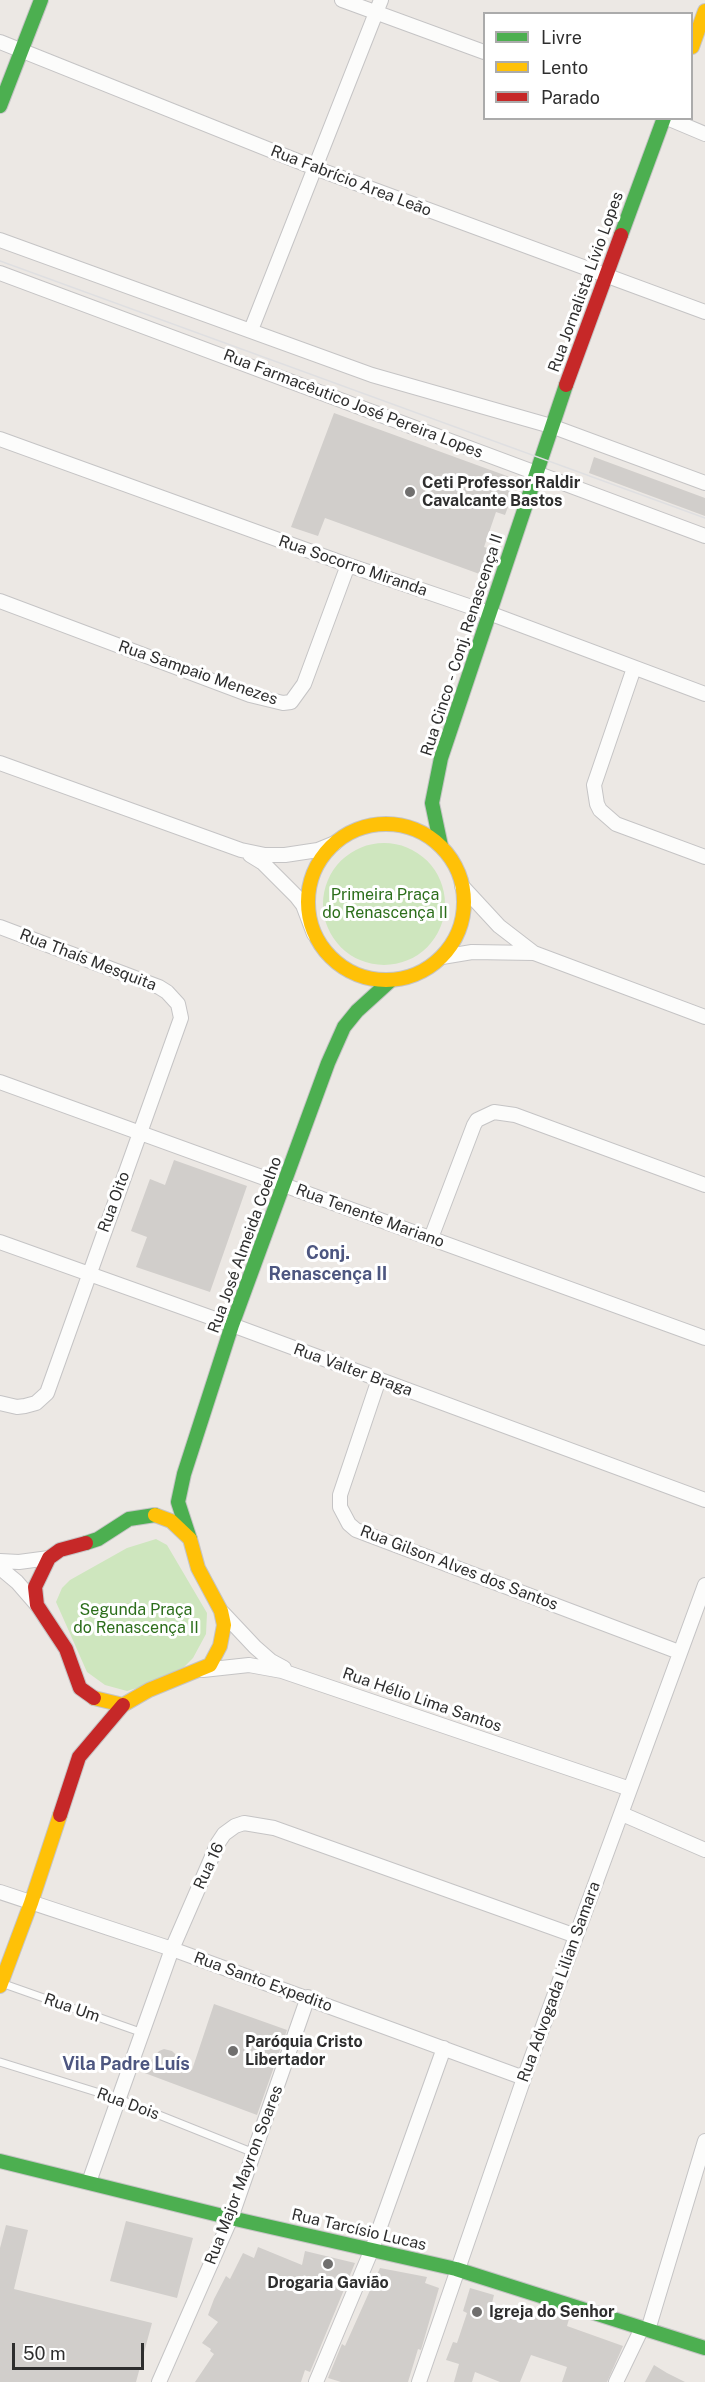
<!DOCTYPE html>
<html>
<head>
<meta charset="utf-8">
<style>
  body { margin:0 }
  #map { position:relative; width:705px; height:2382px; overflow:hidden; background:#ece8e4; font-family:"Public Sans",sans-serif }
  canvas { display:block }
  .legend { position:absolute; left:483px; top:12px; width:210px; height:108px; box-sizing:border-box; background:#fff; border:2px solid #ababab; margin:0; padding:8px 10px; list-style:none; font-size:18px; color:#2e2e2e }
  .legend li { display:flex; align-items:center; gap:12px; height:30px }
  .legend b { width:30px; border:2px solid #ababab }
  .scale { position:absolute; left:12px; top:2343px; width:132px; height:27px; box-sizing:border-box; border:3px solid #2e2e2e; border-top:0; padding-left:8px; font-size:18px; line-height:21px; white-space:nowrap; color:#2e2e2e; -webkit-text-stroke:4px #fff; paint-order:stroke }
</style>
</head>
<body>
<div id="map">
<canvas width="705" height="2382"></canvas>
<ul class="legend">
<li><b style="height:8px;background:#4caf50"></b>Livre</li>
<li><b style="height:8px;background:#ffc107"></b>Lento</li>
<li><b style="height:8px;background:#c62828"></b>Parado</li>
</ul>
<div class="scale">50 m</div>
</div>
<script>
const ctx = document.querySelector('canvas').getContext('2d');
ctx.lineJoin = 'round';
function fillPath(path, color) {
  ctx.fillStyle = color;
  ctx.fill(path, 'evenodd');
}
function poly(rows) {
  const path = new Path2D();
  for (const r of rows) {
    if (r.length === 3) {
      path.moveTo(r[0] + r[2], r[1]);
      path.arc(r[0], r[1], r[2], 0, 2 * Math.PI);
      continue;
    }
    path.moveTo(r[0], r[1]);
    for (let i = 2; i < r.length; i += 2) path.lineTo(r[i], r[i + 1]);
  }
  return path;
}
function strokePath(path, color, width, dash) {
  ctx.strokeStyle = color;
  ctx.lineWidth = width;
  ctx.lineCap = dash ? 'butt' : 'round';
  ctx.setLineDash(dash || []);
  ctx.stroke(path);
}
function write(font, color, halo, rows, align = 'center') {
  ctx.font = font + ' "Public Sans",sans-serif';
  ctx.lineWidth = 6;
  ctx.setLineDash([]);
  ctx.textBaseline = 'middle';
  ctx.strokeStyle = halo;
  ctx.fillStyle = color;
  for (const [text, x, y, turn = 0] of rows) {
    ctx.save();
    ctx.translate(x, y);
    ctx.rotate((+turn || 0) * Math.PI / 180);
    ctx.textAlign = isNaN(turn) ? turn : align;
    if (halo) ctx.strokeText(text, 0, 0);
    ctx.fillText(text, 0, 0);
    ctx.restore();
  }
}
const green = poly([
  [384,904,61],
  [156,1539,167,1545,207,1613,206,1634,193,1658,184,1667,140,1687,127,1691,105,1685,87,1672,56,1602,62,1588,70,1580,127,1548]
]);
const building = poly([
  [334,413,518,480,505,515,496,512,484,547,494,550,485,576,325,518,318,536,291,527],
  [594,457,705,498,705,516,589,473],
  [174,1160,247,1186,210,1292,136,1267,147,1237,131,1231,150,1179,165,1185],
  [214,2004,287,2030,257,2115,142,2072,159,2051,164,2049,172,2051,192,2070],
  [126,2221,193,2238,177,2298,110,2281],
  [6,2225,28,2230,14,2289,152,2323,136,2382,0,2382,0,2248],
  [258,2247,302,2265,305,2251,355,2263,310,2372,305,2370,301,2382,195,2382,214,2354,210,2351,211,2349,202,2343,218,2322,208,2315,214,2299,226,2276,230,2279,243,2253,254,2258],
  [380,2268,427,2277,425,2283,439,2288,423,2343,421,2350,418,2349,408,2382,341,2382,328,2378,342,2344,345,2346],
  [470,2288,494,2295,491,2307,517,2315,521,2304,569,2319,567,2326,623,2346,607,2382,562,2382,567,2367,531,2355,520,2382,500,2382,475,2372,472,2382,454,2382,459,2364,446,2360,453,2342,457,2343,467,2313,463,2311],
  [654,2365,667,2373,685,2382,645,2382]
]);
const lane = poly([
  [4,1984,143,2033],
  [0,2062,119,2099,254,2153]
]);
const street = poly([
  [342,0,484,52],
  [0,42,315,168,705,312],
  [667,118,705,134],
  [0,240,372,375,551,426,705,483],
  [0,273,705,536],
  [251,330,381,0],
  [0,439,348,565,489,613,705,694],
  [0,601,250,695,283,703,291,702,304,684,348,565],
  [634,668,594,785,597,804,600,810,616,824,705,857],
  [0,763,241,850,265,855,285,855,318,850,335,843],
  [250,855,263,863,296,896,303,905,314,934],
  [462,886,499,926,534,953],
  [0,927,159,987,167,992,178,1004,181,1018,47,1393,36,1403,25,1406,17,1407,0,1403],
  [442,957,472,952,534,953,705,1017],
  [0,1082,705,1338],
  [431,1238,474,1125,477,1120,494,1112,515,1115,705,1185],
  [0,1242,232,1325,705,1500],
  [379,1379,340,1495,340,1507,349,1524,356,1530,679,1652],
  [0,1561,19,1562,49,1558],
  [0,1568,17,1582,37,1605],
  [223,1613,255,1647,271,1661,284,1668],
  [203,1670,249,1665,282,1671,630,1789],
  [622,1814,705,1850],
  [0,1892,172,1949,524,2078],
  [89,2182,172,1949,218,1843,224,1834,235,1826,244,1823,274,1828,576,1936],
  [648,2330,705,2141],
  [159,2382,231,2218,308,1997],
  [316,2382,372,2249,444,2048],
  [419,2382,524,2078,705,1585],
  [616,2382,642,2328]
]);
const fast = poly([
  [0,106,41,0],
  [621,235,664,118],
  [441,846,432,803,441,758,566,385],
  [190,1539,178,1502,184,1474,232,1325,328,1063,344,1027,357,1011,390,981],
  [86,1543,98,1539,129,1519,155,1515],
  [0,2161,231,2218,456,2269,705,2348]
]);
const slow = poly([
  [692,47,705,11],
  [386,902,78],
  [94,1698,123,1705,149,1690,210,1665,220,1646,224,1625,221,1611,198,1568,190,1539,171,1521,155,1515],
  [0,1986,31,1903,60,1815]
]);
const jam = poly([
  [566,385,621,235],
  [86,1543,60,1550,49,1558,35,1587,37,1605,66,1649,80,1688,94,1698],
  [60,1815,79,1757,123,1705]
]);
const tram = poly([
  [0,261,705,518]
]);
const markers = [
  [410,492,6,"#706f6e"],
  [233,2051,6,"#706f6e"],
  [328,2264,6,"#706f6e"],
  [477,2312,6,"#706f6e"]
];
const streetNames = [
  ["Rua Fabrício Area Leão",351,181,21],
  ["Rua Jornalista Lívio Lopes",586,282,-70],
  ["Rua Farmacêutico José Pereira Lopes",353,404,21],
  ["Rua Socorro Miranda",353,566,19],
  ["Rua Cinco - Conj. Renascença II",462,645,-72],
  ["Rua Sampaio Menezes",198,673,19],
  ["Rua Thaís Mesquita",88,960,21],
  ["Rua Oito",114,1202,-70],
  ["Rua Tenente Mariano",370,1216,20],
  ["Rua José Almeida Coelho",245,1245,-70],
  ["Rua Valter Braga",353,1370,20],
  ["Rua Gilson Alves dos Santos",459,1568,21],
  ["Rua Hélio Lima Santos",422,1700,19],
  ["Rua 16",209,1866,-65],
  ["Rua Santo Expedito",263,1982,20],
  ["Rua Advogada Lilian Samara",559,1982,-70],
  ["Rua Um",72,2008,19],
  ["Rua Dois",128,2104,20],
  ["Rua Major Mayron Soares",244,2175,-69],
  ["Rua Tarcísio Lucas",359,2230,13]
];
const poiNames = [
  ["Ceti Professor Raldir",422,483],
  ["Cavalcante Bastos",422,501],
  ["Paróquia Cristo",245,2042],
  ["Libertador",245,2060],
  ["Drogaria Gavião",328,2283,"center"],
  ["Igreja do Senhor",489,2312]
];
const parkNames = [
  ["Primeira Praça",385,895],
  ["do Renascença II",385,913],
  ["Segunda Praça",136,1610],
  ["do Renascença II",136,1628]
];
const neighbourhoodNames = [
  ["Conj.",328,1253],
  ["Renascença II",328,1274],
  ["Vila Padre Luís",126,2064]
];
fillPath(green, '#cee6be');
fillPath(building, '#d1cecb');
strokePath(lane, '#c5c4c5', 9);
strokePath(street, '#c5c4c5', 16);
strokePath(fast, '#c5c4c5', 16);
strokePath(slow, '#c5c4c5', 16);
strokePath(jam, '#c5c4c5', 16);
strokePath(lane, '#fcfcfb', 7);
strokePath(street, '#fcfcfb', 14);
strokePath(fast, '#4caf50', 14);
strokePath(slow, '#ffc107', 14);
strokePath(jam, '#c62828', 14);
strokePath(tram, '#dfdfe1', 1.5);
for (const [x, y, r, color] of markers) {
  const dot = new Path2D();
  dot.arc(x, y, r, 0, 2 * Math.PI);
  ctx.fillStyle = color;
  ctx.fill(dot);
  strokePath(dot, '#fff', 2);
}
write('16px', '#2e2e2e', '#fff', streetNames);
write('bold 16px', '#2e2e2e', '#fff', poiNames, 'left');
write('16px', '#2c6e1b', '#fff', parkNames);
write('bold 18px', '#4d5680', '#fff', neighbourhoodNames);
</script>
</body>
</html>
